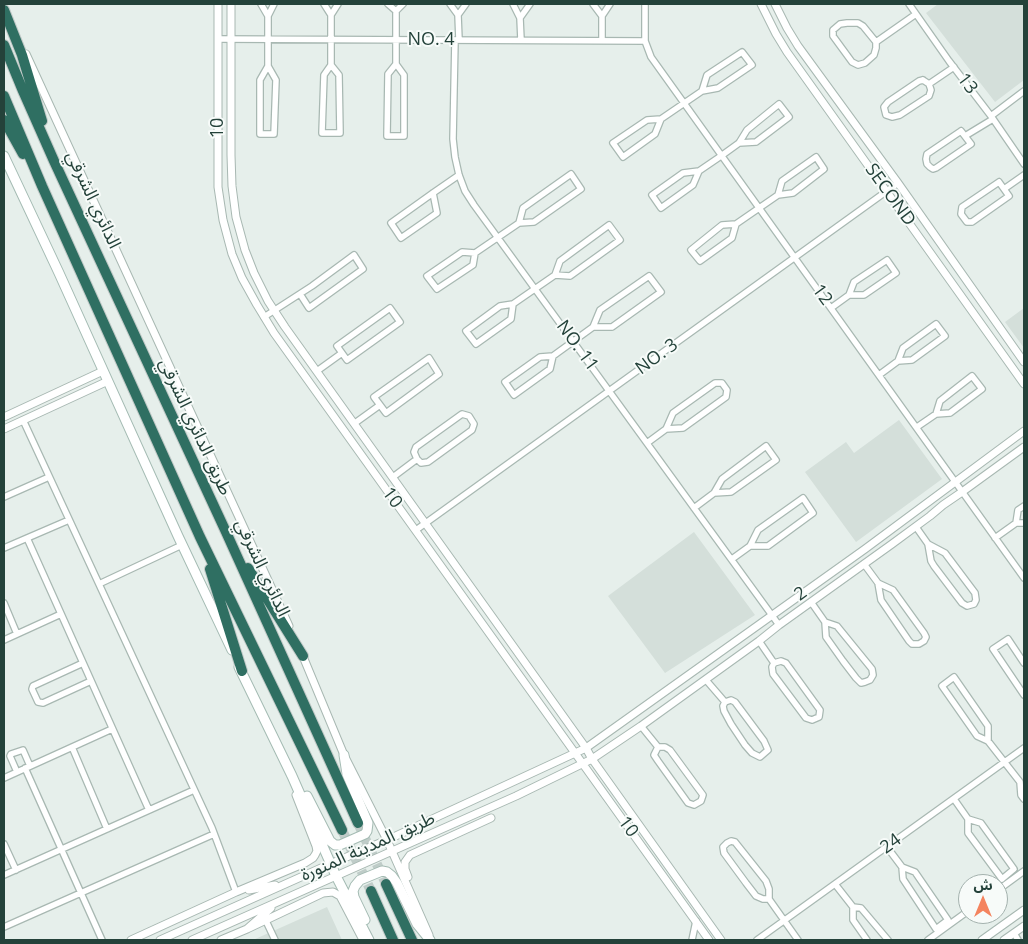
<!DOCTYPE html>
<html>
<head>
<meta charset="utf-8">
<style>
  body { margin:0 }
  #map { position:relative; width:1028px; height:944px; overflow:hidden; background:#e6efeb; font-family:"Open Sans","Noto Sans Arabic",sans-serif }
  canvas { display:block }
  .frame { position:absolute; inset:0; border:5px solid #24423a; pointer-events:none }
  .north { position:absolute; left:958px; top:874px; width:50px; height:50px; box-sizing:border-box; background:#f7fbf9; border:1px solid #a3b1ad; border-radius:50%; rotate:0deg; font-size:14px; font-weight:700; line-height:20px; text-align:center; color:#24423a }
  .north::after { content:''; display:block; margin:auto; width:18px; height:22px; background:#f4845f; clip-path:polygon(50% 0,100% 100%,50% 72%,0 100%) }
</style>
</head>
<body>
<div id="map">
<canvas width="1028" height="944"></canvas>
<div class="frame"></div>
<div class="north">ش</div>
</div>
<script>
const ctx = document.querySelector('canvas').getContext('2d');
ctx.lineJoin = 'round';
function fillPath(path, color) {
  ctx.fillStyle = color;
  ctx.fill(path, 'evenodd');
}
function poly(rows) {
  const path = new Path2D();
  for (const r of rows) {
    path.moveTo(r[0], r[1]);
    for (let i = 2; i < r.length; i += 2) path.lineTo(r[i], r[i + 1]);
  }
  return path;
}
function strokePath(path, color, width, dash) {
  ctx.strokeStyle = color;
  ctx.lineWidth = width;
  ctx.lineCap = dash ? 'butt' : 'round';
  ctx.setLineDash(dash || []);
  ctx.stroke(path);
}
function write(font, color, halo, rows, align = 'center') {
  ctx.font = font + ' "Open Sans","Noto Sans Arabic",sans-serif';
  ctx.lineWidth = 4;
  ctx.setLineDash([]);
  ctx.textBaseline = 'middle';
  ctx.strokeStyle = halo;
  ctx.fillStyle = color;
  for (const [text, x, y, turn = 0] of rows) {
    ctx.save();
    ctx.translate(x, y);
    ctx.rotate((+turn || 0) * Math.PI / 180);
    ctx.textAlign = isNaN(turn) ? turn : align;
    if (halo) ctx.strokeText(text, 0, 0);
    ctx.fillText(text, 0, 0);
    ctx.restore();
  }
}
const built = poly([
  [938,4,1024,4,1024,80,995,102,926,13],
  [1024,308,1024,348,1005,322],
  [899,420,942,479,856,542,805,472,846,442,854,453],
  [694,532,755,615,665,673,608,596],
  [327,907,342,940,253,940]
]);
const motorwayTunnel = poly([
  [358,823,386,884],
  [342,830,371,891]
]);
const minor = poly([
  [261,4,268,16],
  [324,4,331,15],
  [388,4,396,11],
  [450,4,458,15,459,40],
  [513,4,520,18,521,40],
  [593,4,602,16],
  [645,4,645,41,651,57,1024,578],
  [909,4,949,61,991,116,1024,164],
  [458,15,466,4],
  [520,18,530,4],
  [847,23,858,23,863,26,876,42,876,48,874,55,865,63,858,65,852,62,833,36,833,30,840,24,847,23],
  [218,39,645,41],
  [455,40,453,139,455,157,459,175,465,191,474,205,779,625],
  [602,41,602,16,610,4],
  [876,42,916,14],
  [396,64,404,75,404,136,387,136,388,74,396,64,396,11,403,4],
  [331,65,339,75,340,133,322,133,324,75,331,65,331,15,338,4],
  [268,66,260,80,260,134,274,134,276,80,268,66,268,16,274,4],
  [923,80,929,84,931,90,929,96,900,115,892,117,886,115,884,107,888,102,919,81,923,80],
  [929,84,954,67],
  [991,116,1024,91],
  [661,119,655,134,623,157,613,143,647,120,661,119,702,91,718,88,752,65,742,52,707,75,702,91],
  [961,131,971,144,936,168,933,169,930,167,927,164,926,159,927,154,961,131],
  [965,136,993,119],
  [699,171,693,185,661,208,652,195,683,173,699,171,721,156,739,143,747,130,779,104,789,117,756,142,739,143],
  [999,182,1009,196,972,222,967,222,961,214,962,207,999,182],
  [1004,189,1024,175],
  [433,193,437,213,401,238,391,223,433,193,459,175],
  [736,224,732,238,700,261,691,250,722,225,736,224,778,195,793,193,824,169,816,157,782,181,778,195],
  [475,253,473,265,437,289,427,276,462,252,475,253,519,223,523,208,571,174,581,189,534,222,519,223],
  [513,304,511,319,476,344,466,331,500,306,513,304,555,275,560,261,609,225,620,240,570,276,555,275],
  [831,308,849,295,854,282,887,260,896,273,864,295,849,295],
  [264,317,312,286,354,255,363,269,309,308,300,294],
  [553,356,550,369,514,395,505,382,540,357,553,356,593,327,600,310,649,276,661,292,612,327,593,327],
  [317,371,342,353,347,360,400,322,390,308,337,346,342,353],
  [879,375,898,361,903,348,936,324,945,336,912,360,898,361],
  [23,420,212,828,236,892],
  [355,423,380,405,386,413,439,374,429,358,374,397,380,405],
  [917,427,936,414,940,401,972,376,982,389,950,413,936,414],
  [647,443,666,429,673,413,715,383,722,383,727,390,726,397,683,428,666,429],
  [393,477,417,459,421,463,428,462,472,430,474,424,469,416,462,414,416,447,414,452,417,459],
  [4,497,49,477],
  [694,508,714,493,722,479,766,446,776,460,731,492,714,493],
  [1016,523,1024,523],
  [916,527,928,544,931,561,934,566,962,603,967,606,974,604,976,600,975,593,945,553,928,544],
  [416,530,898,183],
  [27,538,149,810],
  [995,538,1016,523,1018,510,1024,506],
  [4,548,69,520],
  [732,559,750,546,758,530,803,498,813,513,768,546,750,546],
  [864,564,878,583,881,600,909,641,912,644,919,644,924,641,926,637,924,633,893,590,878,583],
  [99,584,182,545],
  [811,602,825,622,826,637,843,661,856,678,861,683,865,682,870,680,873,675,872,669,837,626,825,622],
  [4,603,17,634],
  [4,640,61,614],
  [759,641,774,663,772,667,773,674,806,718,812,720,819,717,820,710,786,663,781,661,774,663],
  [83,663,33,686,32,689,38,702,43,703,91,681],
  [1024,663,1008,639,993,649,1024,695],
  [706,680,725,702,723,706,724,711,731,724,745,745,752,753,760,757,768,750,764,741,735,702,731,700,725,702],
  [641,726,658,747,654,755,658,761,688,803,694,805,701,801,703,795,670,750,665,747,658,747],
  [988,741,988,726,954,677,942,686,977,736,988,741,1020,782,1021,795,1024,799],
  [72,747,107,829],
  [25,768,102,940],
  [17,772,10,756,11,754,23,750,30,766],
  [4,778,112,729],
  [954,799,968,819,968,833,1002,879,1014,869,981,823,968,819],
  [4,844,16,870],
  [887,847,902,867,903,879,936,929,948,920,915,872,902,867],
  [4,875,194,790],
  [835,884,853,907,853,920,867,940],
  [998,890,1024,871],
  [769,899,763,899,756,896,746,883,724,853,723,847,727,843,731,841,735,842,766,881,769,889,769,899,798,940],
  [853,907,861,908,888,940],
  [266,921,275,940],
  [4,927,214,834],
  [1014,933,1018,940],
  [692,940,696,921],
  [757,940,1024,748],
  [928,940,968,911]
]);
const tertiary = poly([
  [218,4,218,187,223,220,232,254,242,278,257,305,274,333,709,940],
  [231,4,231,155,232,186,236,217,245,250,254,273,268,301,285,327,586,748,592,759,721,940],
  [761,4,776,34,787,52,1024,384],
  [775,4,787,28,798,46,898,183,1024,362],
  [26,54,289,626],
  [4,417,103,371],
  [4,429,108,381],
  [302,654,344,755,387,840,429,935],
  [408,877,405,869,405,862,410,855,491,818],
  [249,890,275,885],
  [247,929,323,893,333,892,340,896,363,940],
  [131,940,236,892,305,863,313,858,315,855,317,851,316,846,296,795],
  [160,940,330,864,387,840,586,748,865,549,1024,431],
  [192,940,516,796,592,759,641,726,759,641,779,625,892,544,930,516,943,505,962,492,1024,447],
  [221,940,247,929,271,908],
  [982,940,1024,910],
  [1004,940,1024,926]
]);
const secondary = poly([
  [4,156,59,273,178,536,232,650],
  [239,667,292,776,336,876,369,940],
  [307,796,330,841,335,845,340,845,365,834,367,831,368,823,347,774,344,755],
  [365,920,354,897,353,891,355,886,360,880,382,871,387,872,392,876,397,883,417,924,430,940]
]);
const motorway = poly([
  [4,10,22,55,42,121],
  [4,45,23,91,54,161,226,532,358,823],
  [4,96,42,186,200,537,342,830],
  [4,120,23,154],
  [248,568,303,656],
  [210,569,242,671],
  [386,884,412,940],
  [371,891,393,940]
]);
const streetNames = [
  ["NO. 4",431,40],
  ["13",967,84,53],
  ["10",218,128,-90],
  ["SECOND",890,195,54],
  ["الدائري الشرقي",93,200,65],
  ["12",822,295,54],
  ["NO. 11",577,346,54],
  ["NO. 3",657,357,-36],
  ["طريق الدائري الشرقي",195,427,65],
  ["10",392,498,54],
  ["الدائري الشرقي",262,568,65],
  ["2",801,594,-36],
  ["10",628,827,54],
  ["24",891,844,-36],
  ["طريق المدينة المنورة",368,847,-24]
];
fillPath(built, '#d4dfda');
strokePath(motorwayTunnel, '#bfccc8', 10, [10, 5]);
strokePath(minor, '#a8b8b2', 8);
strokePath(tertiary, '#a8b8b2', 9);
strokePath(secondary, '#a4bbb3', 11);
strokePath(motorway, '#c2cac8', 12);
strokePath(minor, '#fff', 5.5);
strokePath(tertiary, '#fff', 7);
strokePath(secondary, '#fff', 9);
strokePath(motorway, '#2f6f62', 10);
write('18px', '#24423a', '#f7fbf9', streetNames);
</script>
</body>
</html>
